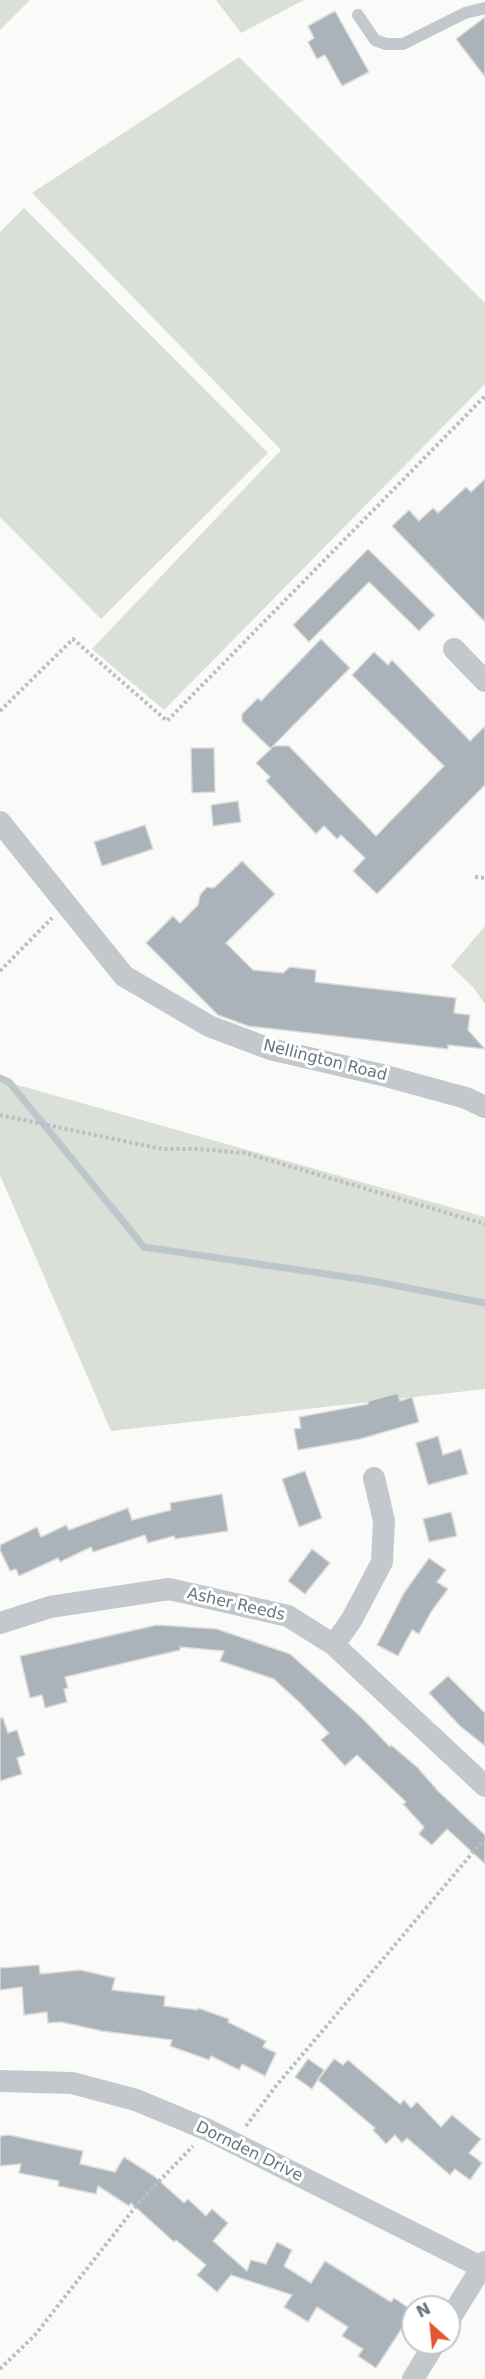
<!DOCTYPE html>
<html>
<head>
<meta charset="utf-8">
<style>
  body { margin:0 }
  #map { position:relative; width:485px; height:2379px; overflow:hidden; background:#fafaf8; font-family:"DejaVu Sans",sans-serif }
  canvas { display:block }
  .north { position:absolute; left:401px; top:2295px; width:60px; height:60px; box-sizing:border-box; background:#fff; border:2px solid #c1c8cd; border-radius:50%; rotate:333deg; font-size:16px; font-weight:700; line-height:24px; text-align:center; color:#657683 }
  .north::after { content:''; display:block; margin:auto; width:21px; height:27px; background:#e4572e; clip-path:polygon(50% 0,100% 100%,50% 72%,0 100%) }
</style>
</head>
<body>
<div id="map">
<canvas width="485" height="2379"></canvas>
<div class="north">N</div>
</div>
<script>
const ctx = document.querySelector('canvas').getContext('2d');
ctx.lineJoin = 'round';
function fillPath(path, color) {
  ctx.fillStyle = color;
  ctx.fill(path, 'evenodd');
}
function poly(rows) {
  const path = new Path2D();
  for (const r of rows) {
    path.moveTo(r[0], r[1]);
    for (let i = 2; i < r.length; i += 2) path.lineTo(r[i], r[i + 1]);
  }
  return path;
}
function strokePath(path, color, width, dash) {
  ctx.strokeStyle = color;
  ctx.lineWidth = width;
  ctx.lineCap = dash ? 'butt' : 'round';
  ctx.setLineDash(dash || []);
  ctx.stroke(path);
}
function write(font, color, halo, rows, align = 'center') {
  ctx.font = font + ' "DejaVu Sans",sans-serif';
  ctx.lineWidth = 6;
  ctx.setLineDash([]);
  ctx.textBaseline = 'middle';
  ctx.strokeStyle = halo;
  ctx.fillStyle = color;
  for (const [text, x, y, turn = 0] of rows) {
    ctx.save();
    ctx.translate(x, y);
    ctx.rotate((+turn || 0) * Math.PI / 180);
    ctx.textAlign = isNaN(turn) ? turn : align;
    if (halo) ctx.strokeText(text, 0, 0);
    ctx.fillText(text, 0, 0);
    ctx.restore();
  }
}
const green = poly([
  [0,0,30,0,0,30],
  [216,0,304,0,241,33],
  [239,57,485,303,485,384,164,710,92,649,281,450,32,193],
  [24,208,268,453,101,619,0,517,0,232],
  [485,926,485,1004,473,987,451,966],
  [0,1080,485,1217,485,1389,111,1431,0,1175]
]);
const stream = poly([
  [0,1078,9,1082,144,1247,373,1281,485,1303]
]);
const building = poly([
  [335,11,369,72,342,86,325,55,317,59,308,42,314,38,308,26,335,11],
  [485,17,485,77,456,39,485,17],
  [485,479,485,622,392,526,409,510,419,521,433,508,438,513,466,487,471,492,485,479],
  [368,549,435,615,419,631,369,582,309,642,293,625,368,549],
  [321,639,350,668,271,748,274,746,289,746,376,836,444,766,352,675,374,652,388,665,392,660,470,741,485,726,485,785,377,894,353,871,365,858,341,835,337,839,324,826,316,834,266,781,270,777,256,763,271,749,242,721,242,714,258,698,261,701,321,639],
  [191,748,214,748,215,792,192,793,191,748],
  [238,801,241,822,213,826,211,805,238,801],
  [145,825,153,849,102,866,94,842,145,825],
  [242,861,275,894,226,943,253,970,283,973,290,967,316,970,315,982,456,998,454,1013,470,1015,468,1030,485,1049,448,1045,448,1049,248,1026,218,1015,146,943,173,916,180,923,198,905,200,895,207,887,214,888,242,861],
  [398,1393,400,1401,412,1397,419,1422,360,1439,298,1450,294,1429,301,1428,299,1417,368,1404,368,1401,398,1393],
  [438,1436,443,1455,461,1449,468,1474,428,1485,416,1443,438,1436],
  [305,1471,322,1518,299,1527,282,1479,305,1471],
  [222,1494,228,1531,175,1539,174,1536,148,1543,145,1535,93,1552,91,1547,60,1562,58,1558,19,1576,16,1569,10,1571,0,1550,0,1545,37,1527,41,1537,66,1525,69,1530,128,1508,132,1520,171,1510,170,1503,222,1494],
  [451,1512,457,1536,429,1542,423,1519,451,1512],
  [312,1549,330,1563,305,1594,288,1581,312,1549],
  [429,1558,446,1570,437,1582,448,1589,431,1612,419,1634,412,1630,398,1656,377,1645,404,1593,429,1558],
  [157,1625,217,1629,290,1654,361,1717,390,1747,391,1745,417,1767,439,1792,485,1835,485,1864,447,1829,432,1845,419,1834,424,1827,403,1804,406,1802,357,1755,345,1766,321,1740,329,1733,300,1703,274,1679,220,1661,224,1651,180,1647,180,1650,65,1677,68,1688,64,1689,67,1702,45,1708,42,1695,30,1698,20,1656,157,1625],
  [448,1676,485,1713,485,1746,460,1726,429,1693,448,1676],
  [0,1718,3,1718,8,1733,17,1730,25,1755,17,1758,22,1774,0,1781,0,1718],
  [39,1965,40,1974,80,1970,115,1978,112,1990,165,1996,164,2006,198,2010,198,2008,229,2019,228,2022,266,2041,263,2047,276,2053,265,2076,242,2064,239,2070,211,2056,209,2060,170,2046,172,2040,102,2031,61,2022,48,2023,47,2012,24,2015,22,1987,0,1990,0,1968,39,1965],
  [308,2059,324,2070,312,2089,295,2077,308,2059],
  [334,2059,343,2065,348,2060,400,2104,404,2100,411,2108,417,2102,441,2127,452,2115,481,2139,469,2153,482,2163,470,2180,455,2169,450,2175,407,2138,402,2143,395,2135,386,2144,373,2130,375,2128,318,2080,334,2059],
  [9,2135,83,2151,80,2164,115,2172,124,2157,154,2176,184,2203,188,2199,206,2216,212,2209,228,2223,213,2241,247,2271,251,2260,266,2264,277,2242,292,2250,284,2266,311,2283,325,2261,391,2302,394,2298,413,2311,376,2368,358,2356,363,2349,342,2336,348,2327,317,2307,308,2322,284,2307,292,2295,231,2275,217,2292,197,2275,206,2265,176,2240,174,2242,131,2203,129,2206,98,2186,96,2194,58,2186,59,2181,19,2173,21,2164,0,2166,0,2136,9,2135]
]);
const path = poly([
  [0,711,73,639,167,721,485,396],
  [475,877,485,878],
  [0,971,52,918],
  [0,1115,162,1149,199,1149,245,1153,485,1224],
  [246,2126,276,2086,485,1838],
  [0,2369,35,2335,140,2201,193,2146]
]);
const lane = poly([
  [358,15,375,40,386,44,403,44,465,13,485,8]
]);
const street = poly([
  [454,649,485,681],
  [0,822,124,976,209,1026,270,1049,382,1075,466,1098,485,1107],
  [0,1623,50,1607,169,1589,288,1616,334,1645,485,1786],
  [334,1645,352,1619,382,1562,384,1521,374,1478],
  [0,2081,72,2083,136,2100,208,2130,485,2269],
  [449,2320,485,2262],
  [413,2379,435,2343]
]);
const streetNames = [
  ["Nellington Road",325,1061,14],
  ["Asher Reeds",236,1605,13],
  ["Dornden Drive",249,2152,26]
];
fillPath(green, '#dadfd7');
strokePath(stream, '#bbc7cb', 7);
fillPath(building, '#aab3b9');
strokePath(building, '#dcdcda', 1.5);
strokePath(path, '#bbbfc2', 4, [3, 3]);
strokePath(lane, '#c3c8cc', 12);
strokePath(street, '#c3c8cc', 22);
write('16px', '#657683', '#fff', streetNames);
</script>
</body>
</html>
